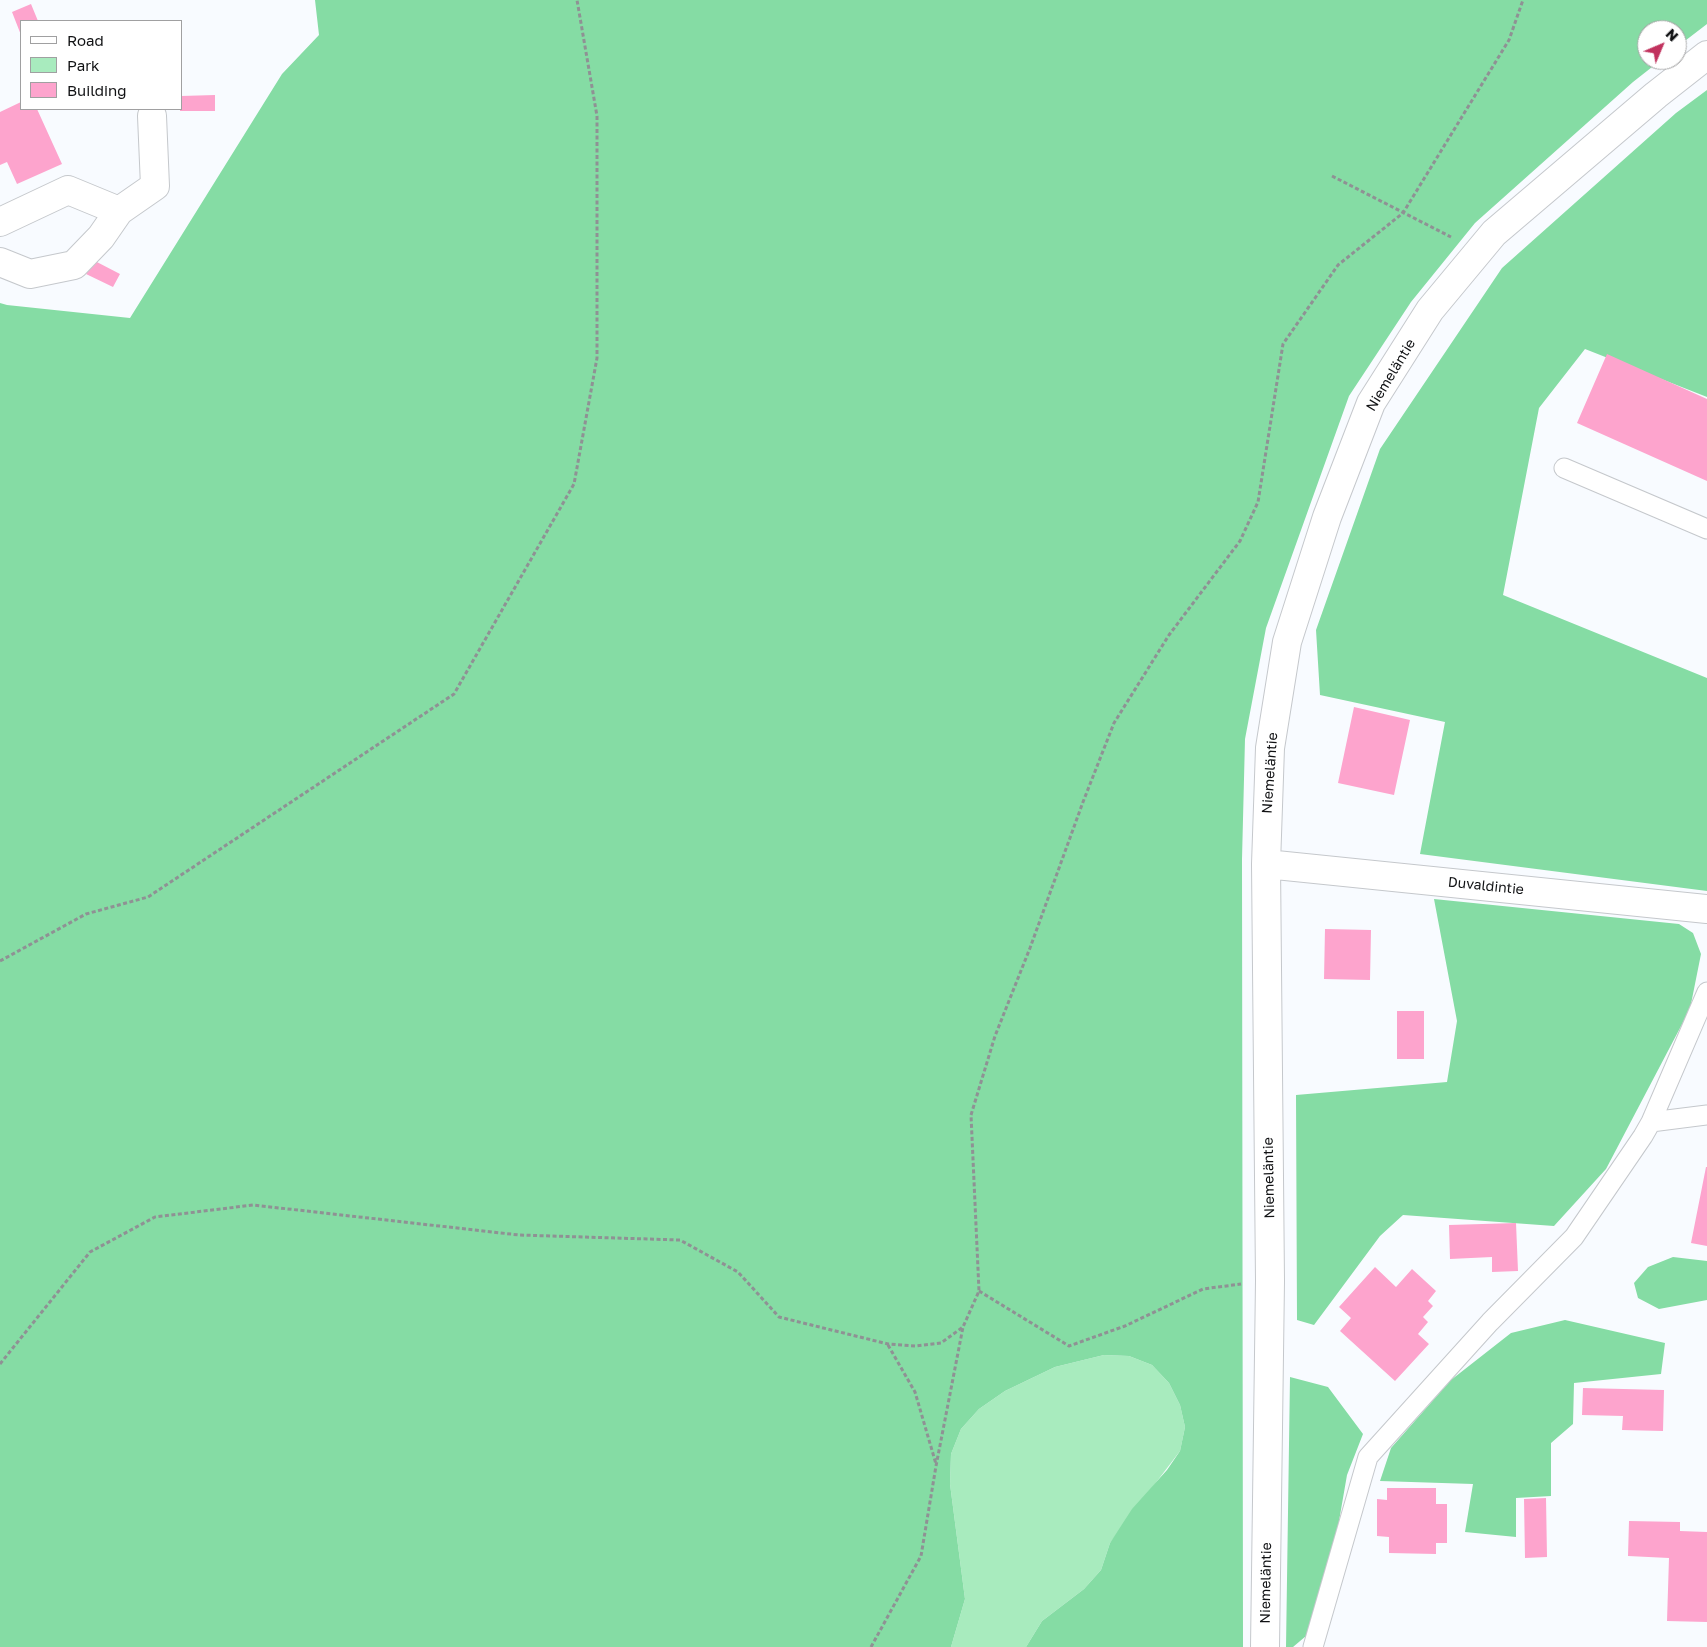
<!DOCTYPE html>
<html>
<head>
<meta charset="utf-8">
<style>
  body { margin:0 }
  #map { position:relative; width:1707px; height:1647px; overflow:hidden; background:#f8fbff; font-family:"Golos Text",sans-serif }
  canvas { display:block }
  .legend { position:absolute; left:20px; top:20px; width:162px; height:90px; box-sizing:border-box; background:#fff; border:1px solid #a0a0a1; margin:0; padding:6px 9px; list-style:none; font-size:15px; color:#111214 }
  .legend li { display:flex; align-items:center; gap:10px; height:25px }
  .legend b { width:25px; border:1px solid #a0a0a1 }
  .north { position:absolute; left:1637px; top:20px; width:50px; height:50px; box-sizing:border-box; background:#fff; border:1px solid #a0a0a1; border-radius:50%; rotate:45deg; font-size:14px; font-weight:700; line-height:20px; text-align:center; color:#111214 }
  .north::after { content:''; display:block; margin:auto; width:18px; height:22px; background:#c1325e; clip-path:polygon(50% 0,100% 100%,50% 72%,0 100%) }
</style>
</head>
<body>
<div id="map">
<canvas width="1707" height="1647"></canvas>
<ul class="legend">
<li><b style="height:6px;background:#fff"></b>Road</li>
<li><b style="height:14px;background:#a8ebbe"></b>Park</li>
<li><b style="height:14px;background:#fda4cd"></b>Building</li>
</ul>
<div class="north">N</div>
</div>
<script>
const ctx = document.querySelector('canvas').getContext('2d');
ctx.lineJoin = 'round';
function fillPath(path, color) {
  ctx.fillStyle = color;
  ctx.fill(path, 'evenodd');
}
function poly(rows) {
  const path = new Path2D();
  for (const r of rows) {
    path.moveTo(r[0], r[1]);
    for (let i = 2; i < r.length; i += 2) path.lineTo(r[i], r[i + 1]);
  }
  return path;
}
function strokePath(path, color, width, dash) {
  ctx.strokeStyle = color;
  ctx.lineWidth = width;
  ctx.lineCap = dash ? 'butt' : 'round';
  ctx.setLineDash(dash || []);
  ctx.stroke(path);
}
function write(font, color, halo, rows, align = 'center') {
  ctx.font = font + ' "Golos Text",sans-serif';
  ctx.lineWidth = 4.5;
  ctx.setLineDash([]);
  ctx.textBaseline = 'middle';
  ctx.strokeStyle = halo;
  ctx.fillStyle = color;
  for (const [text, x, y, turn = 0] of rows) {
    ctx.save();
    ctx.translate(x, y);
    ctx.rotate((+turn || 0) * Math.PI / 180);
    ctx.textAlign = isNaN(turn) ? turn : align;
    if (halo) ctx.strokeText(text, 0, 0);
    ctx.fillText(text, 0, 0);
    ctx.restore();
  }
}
const green = poly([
  [1104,1355,1129,1356,1152,1365,1169,1383,1180,1405,1185,1427,1180,1451,1110,1543,1101,1570,1084,1589,1042,1621,1026,1647,951,1647,965,1599,950,1484,951,1454,961,1429,979,1409,1005,1391,1055,1367]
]);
const forest = poly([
  [315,0,1707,0,1707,24,1677,47,1677,30,1647,30,1647,60,1661,60,1633,82,1475,223,1411,302,1349,396,1266,628,1245,739,1242,859,1243,1647,1026,1647,1042,1621,1084,1589,1101,1570,1110,1543,1132,1509,1167,1470,1180,1451,1185,1427,1180,1405,1169,1383,1152,1365,1129,1356,1104,1355,1055,1367,1005,1391,979,1409,961,1429,951,1454,950,1484,965,1599,951,1647,0,1647,0,303,7,305,130,318,282,74,319,35],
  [1707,90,1707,397,1585,349,1539,408,1503,595,1707,678,1707,891,1420,854,1445,722,1320,695,1316,630,1380,449,1502,268,1676,113],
  [1434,899,1679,924,1693,933,1701,954,1690,1009,1606,1169,1554,1226,1403,1215,1380,1236,1314,1325,1297,1320,1296,1095,1447,1082,1457,1021],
  [1673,1257,1707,1261,1707,1300,1659,1309,1638,1298,1634,1283,1648,1267],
  [1565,1320,1665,1343,1661,1374,1574,1383,1573,1424,1551,1443,1551,1496,1516,1498,1516,1537,1465,1532,1473,1484,1380,1481,1391,1448,1451,1380,1511,1333],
  [1290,1377,1328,1387,1363,1434,1347,1475,1326,1596,1306,1636,1293,1647,1286,1647]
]);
const building = poly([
  [31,4,38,21,21,21,21,35,12,12],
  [215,95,215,111,180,111,181,96],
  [21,102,21,109,37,109,62,164,17,184,7,162,0,165,0,112],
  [93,260,120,274,113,287,86,274],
  [1607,354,1707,399,1707,481,1577,423],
  [1354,707,1410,720,1394,795,1338,783],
  [1325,929,1371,930,1370,980,1324,979],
  [1397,1011,1424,1011,1424,1059,1397,1059],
  [1706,1167,1707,1167,1707,1246,1691,1243],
  [1516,1223,1518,1271,1492,1272,1492,1257,1450,1259,1449,1225],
  [1375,1267,1396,1287,1412,1269,1436,1291,1428,1301,1433,1306,1423,1317,1428,1322,1418,1334,1429,1344,1395,1381,1340,1331,1351,1318,1339,1307],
  [1583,1388,1664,1390,1663,1431,1622,1430,1623,1416,1582,1415],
  [1387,1488,1436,1488,1436,1504,1447,1504,1447,1543,1436,1543,1436,1554,1389,1553,1389,1537,1377,1536,1377,1499,1387,1500],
  [1546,1498,1547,1557,1525,1558,1524,1499],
  [1629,1521,1680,1522,1680,1531,1707,1532,1707,1622,1667,1621,1669,1558,1628,1556]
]);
const path = poly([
  [1332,176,1451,237],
  [0,961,86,914,148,897,454,694,574,484,597,358,597,116,577,0],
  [979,1291,1069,1346,1125,1326,1203,1289,1241,1284],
  [888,1345,915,1392,936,1464],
  [0,1364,90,1252,155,1217,253,1205,519,1235,680,1240,738,1272,779,1317,888,1344,916,1346,941,1343,963,1327,979,1291,971,1115,995,1036,1030,948,1083,802,1114,723,1169,635,1240,541,1258,502,1283,344,1338,265,1403,213,1509,40,1523,0],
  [871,1647,921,1556,936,1466,963,1327]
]);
const service = poly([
  [1564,468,1707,529],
  [1651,1122,1707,1115],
  [1313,1647,1368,1457,1490,1322,1574,1237,1643,1136,1651,1122,1707,992]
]);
const minor = poly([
  [0,222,68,190,119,211,155,186,152,116],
  [0,262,30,274,74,265,101,237,119,211],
  [1266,864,1707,909],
  [1265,1647,1270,1281,1266,864,1270,748,1287,642,1327,517,1371,403,1430,310,1494,233,1656,95,1707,55]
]);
const streetNames = [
  ["Niemeläntie",1391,375,-59],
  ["Niemeläntie",1270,773,-86],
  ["Duvaldintie",1486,886,6],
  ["Niemeläntie",1269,1178,-91],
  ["Niemeläntie",1266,1583,-89]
];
fillPath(green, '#a8ebbe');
fillPath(forest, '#85dca4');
fillPath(building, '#fda4cd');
strokePath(service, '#c5c8cc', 21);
strokePath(minor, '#c5c8cc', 30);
strokePath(path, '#8f9194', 3, [4, 2.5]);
strokePath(service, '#fff', 19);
strokePath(minor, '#fff', 28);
write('14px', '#111214', '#fff', streetNames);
</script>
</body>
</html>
